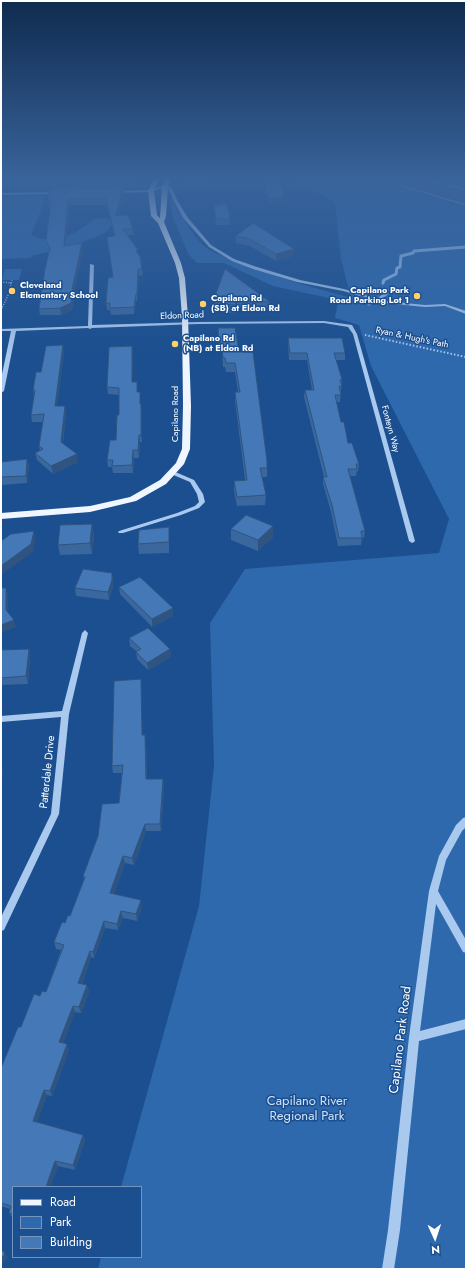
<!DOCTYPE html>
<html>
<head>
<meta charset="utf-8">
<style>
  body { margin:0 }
  #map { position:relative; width:467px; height:1270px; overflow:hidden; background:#1b4f8f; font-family:Jost,sans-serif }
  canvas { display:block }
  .frame { position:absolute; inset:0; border:2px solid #fff; pointer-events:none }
  .legend { position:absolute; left:12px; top:1186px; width:130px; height:72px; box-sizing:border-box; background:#1b4f8f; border:1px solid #7695bc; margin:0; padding:5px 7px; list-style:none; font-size:12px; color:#fff }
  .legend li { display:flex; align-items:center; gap:8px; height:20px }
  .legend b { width:20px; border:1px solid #7695bc }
  .north { position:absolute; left:415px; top:1218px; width:40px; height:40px; -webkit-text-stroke:3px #1b4f8f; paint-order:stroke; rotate:177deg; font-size:11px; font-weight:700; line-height:16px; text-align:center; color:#fff }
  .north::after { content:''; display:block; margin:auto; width:14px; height:18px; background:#fff; clip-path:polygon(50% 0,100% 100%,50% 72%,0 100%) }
</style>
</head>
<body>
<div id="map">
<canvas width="467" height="1270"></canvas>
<div class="frame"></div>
<ul class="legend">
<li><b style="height:5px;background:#f0f6ff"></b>Road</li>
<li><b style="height:11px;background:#2e69ad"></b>Park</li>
<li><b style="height:11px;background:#4478b7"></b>Building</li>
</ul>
<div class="north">N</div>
</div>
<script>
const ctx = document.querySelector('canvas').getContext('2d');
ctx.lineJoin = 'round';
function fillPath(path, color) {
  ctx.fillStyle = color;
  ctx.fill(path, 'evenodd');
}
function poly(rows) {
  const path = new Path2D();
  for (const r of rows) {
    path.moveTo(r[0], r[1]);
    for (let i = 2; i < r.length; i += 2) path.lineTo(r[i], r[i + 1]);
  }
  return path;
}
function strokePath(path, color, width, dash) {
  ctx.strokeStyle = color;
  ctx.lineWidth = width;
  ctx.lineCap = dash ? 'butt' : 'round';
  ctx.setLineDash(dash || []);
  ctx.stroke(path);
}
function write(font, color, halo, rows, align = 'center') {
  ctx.font = font + ' Jost,sans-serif';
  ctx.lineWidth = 3;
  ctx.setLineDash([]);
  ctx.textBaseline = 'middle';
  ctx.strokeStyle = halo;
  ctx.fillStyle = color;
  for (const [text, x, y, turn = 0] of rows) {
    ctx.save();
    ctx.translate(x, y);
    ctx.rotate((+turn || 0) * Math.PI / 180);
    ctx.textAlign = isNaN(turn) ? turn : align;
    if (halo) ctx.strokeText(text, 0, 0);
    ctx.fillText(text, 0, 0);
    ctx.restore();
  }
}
const green = poly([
  [294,178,466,178,466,1269,98,1269,101,1257,141,1257,141,1187,121,1187,199,906,214,766,210,623,245,569,439,553,449,519,371,366,359,325,335,318,338,302,329,298,273,286,224,263,197,263,189,255,185,246,173,217,170,198,196,238,205,247,215,253,294,282,351,298,341,259,335,203],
  [47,195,31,235,41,239,62,238,78,231,94,219,105,218,114,221,109,229,103,234,68,248,34,255,30,258,1,259,1,197],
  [5,269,22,269,19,280,2,280]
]);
const water = poly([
  [366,178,421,178,466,190,466,205,393,183,366,178]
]);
const stream = poly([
  [383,283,384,280,396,274,397,268,400,267,401,256,413,253,414,251,466,247],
  [380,298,386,294,387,290],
  [369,304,373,301]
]);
const pathFar1 = poly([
  [1,282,11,283,10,291,2,308],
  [11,283,12,280]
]);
const path = poly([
  [1,309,2,307],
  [365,335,466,357]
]);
const minor = poly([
  [165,185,172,188,177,200,188,218,211,245,234,259,257,267,300,280,344,289,385,301,425,305,445,304,466,311,466,314,445,306,425,307,385,303,343,291,297,282,253,269,232,261,209,247,184,219,173,200,169,190,165,187,151,192,115,193,113,192,115,191,151,190,165,185],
  [58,192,59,193,57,194,1,195,1,193,58,192],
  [90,264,94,265,92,325,198,322,324,321,352,325,357,334,415,541,414,542,412,543,409,541,353,334,348,327,324,323,198,324,92,328,90,329,88,328,16,331,4,391,1,393,1,379,11,331,1,331,1,329,88,326,90,264],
  [173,471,194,480,203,494,205,502,199,508,181,515,123,533,119,533,118,532,119,531,177,513,195,506,199,502,197,494,190,482,171,474,170,473,173,471],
  [85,630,88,633,69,714,59,814,4,930,1,931,1,917,51,814,61,717,1,722,1,716,62,711,82,633,85,630],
  [466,817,466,827,462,831,446,860,438,891,466,940,466,953,463,952,436,904,420,1031,466,1019,466,1029,419,1041,400,1230,394,1269,382,1269,388,1230,409,1037,429,891,439,856,456,825,463,818,466,817]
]);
const major = poly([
  [154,178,160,178,154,191,157,215,160,218,162,186,166,178,171,178,168,186,166,216,164,222,181,263,185,278,188,317,191,406,190,449,184,464,166,484,136,501,90,512,1,519,1,513,90,506,130,497,160,480,176,463,182,449,183,406,182,317,179,278,175,263,158,223,151,216,148,191,154,178]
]);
const wall = poly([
  [1,178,136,178,135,182,127,182,125,189,123,189,124,194,118,216,133,229,134,235,128,235,138,254,142,269,143,275,139,276,137,301,136,301,134,314,111,315,110,310,107,310,106,303,113,277,107,237,114,236,107,205,69,205,66,246,83,250,74,292,74,296,72,310,61,315,40,315,39,309,49,251,47,247,46,241,50,207,48,207,47,201,52,189,52,185,1,186],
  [188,178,214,178,205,188,184,188,184,182],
  [263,178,279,178,283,201,269,205],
  [214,206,230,219,230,225,216,225],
  [236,236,294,249,294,256,276,261,250,246,236,243],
  [225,269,270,302,270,310,237,307,235,313,222,312,222,308,215,307,214,299],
  [218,328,239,352,267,468,267,477,262,477,266,495,265,505,237,506,234,491,234,481,245,480,235,401,235,392,238,392,235,372,226,372,225,367,223,367,222,351,219,351,218,337],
  [288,338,345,353,345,360,336,360,342,379,340,402,336,402,341,422,348,443,359,464,358,471,357,471,356,476,350,476,365,531,364,538,362,538,361,545,338,546,331,512,323,484,323,477,324,477,304,397,305,390,312,390,307,360,289,360,288,345],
  [132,346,133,353,132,382,138,392,142,411,142,442,140,442,139,458,134,458,133,473,113,473,112,467,108,467,107,460,116,440,119,415,119,395,108,394,107,387],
  [64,352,57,406,65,406,66,413,63,443,78,462,53,474,37,460,35,453,40,451,39,446,43,422,32,422,31,415,34,397,33,390,41,372],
  [27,459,29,467,27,483,1,485,1,462],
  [92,524,94,535,92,554,60,555,58,545],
  [231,529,273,537,258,551,231,540],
  [169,538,169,553,139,554,138,544],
  [112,573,113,587,109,600,76,596,75,588],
  [119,587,173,616,152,627,120,594],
  [129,638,170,649,171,657,148,670,137,659,136,651,130,646],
  [29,649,30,656,28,684,1,685,1,650],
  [141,679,141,687,142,735,146,743,147,779,163,779,164,787,161,831,146,831,134,865,125,863,114,894,142,907,137,921,123,918,118,930,105,928,94,958,91,957,82,984,87,985,89,992,81,1013,75,1012,63,1043,69,1050,52,1096,47,1095,37,1122,83,1135,85,1140,75,1170,58,1166,50,1187,13,1187,13,1218,12,1217,9,1213,10,1209,1,1206,1,1068,21,1027,40,996,46,992,61,950,56,949,54,942,65,923,70,916,84,880,83,876,119,803,122,773,113,773,112,766]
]);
const shadedWall = poly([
  [126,178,127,182,125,189,124,183],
  [209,178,214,178,205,188,205,182],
  [123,188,124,194,116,223,115,216],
  [284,195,283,201,269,205,269,199],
  [68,199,69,205,65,252,64,246],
  [82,243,83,250,74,292,74,296,72,310,61,315,60,308,72,289],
  [294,249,294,256,276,261,276,254],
  [138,269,139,276,137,301,137,294],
  [136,294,136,301,134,314,134,307],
  [237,300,237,307,235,313,235,305],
  [63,345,64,352,56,413,55,406],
  [132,346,133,353,132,389],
  [141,404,142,411,142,442,141,435],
  [65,406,66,413,62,449,61,442],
  [139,435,140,442,139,458,138,450],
  [133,450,134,458,133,473,132,465],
  [77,454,78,462,53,474,51,466],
  [27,459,29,467,27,483,26,476],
  [92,524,94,535,92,554,90,543],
  [273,526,273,537,258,551,258,540],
  [34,531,35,539,33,552,1,575,1,566],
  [112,573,113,587,109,600,108,592],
  [6,588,8,595,8,618,6,610],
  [173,608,173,616,152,627,152,619],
  [14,620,16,627,1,633,1,625],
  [29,649,30,656,28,684,26,676],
  [170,649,171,657,148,670,147,663],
  [141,679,141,687,143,743,142,735],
  [145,735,146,743,147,786,146,779],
  [1,762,3,769,1,772],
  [163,779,164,787,161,831,160,824],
  [145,824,146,831,134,865,132,858],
  [123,856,125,863,112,900,110,893],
  [141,900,142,907,137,921,136,914],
  [121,911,123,918,118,930,117,924],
  [104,921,105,928,94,958,93,952],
  [90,951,91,957,80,989,78,983],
  [87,985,89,992,81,1013,79,1007],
  [73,1006,75,1012,62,1048,59,1042],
  [67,1044,69,1050,52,1096,50,1091],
  [44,1090,47,1095,36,1126,33,1121],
  [83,1135,85,1140,75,1170,73,1165],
  [55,1161,58,1166,50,1187,46,1187],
  [1,1248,8,1257,1,1266]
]);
const building = poly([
  [1,178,126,178,124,183,52,184,53,179,1,179,1,178],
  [188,178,209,178,205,182,184,182,188,178],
  [264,178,279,178,284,195,269,199,264,178],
  [123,188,115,216,128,215,133,229,123,229,138,250,136,251,140,256,142,269,138,269,137,294,136,294,134,307,110,308,110,303,106,303,108,278,113,277,107,237,115,236,106,198,68,199,64,246,82,243,72,289,73,289,71,303,60,308,39,309,45,269,50,248,46,241,51,201,47,201,50,189,123,188],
  [227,203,230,219,216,219,214,206,227,203],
  [253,223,294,249,276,254,250,239,236,236,253,223],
  [225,269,270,302,237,300,235,305,222,304,223,300,214,299,225,269],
  [218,328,235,328,239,352,253,352,267,461,267,468,260,468,266,495,237,497,234,481,247,480,235,392,240,392,235,363,226,363,225,358,223,358,221,342,219,342,218,328],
  [288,338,342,338,345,353,334,353,342,379,340,380,342,386,339,386,341,395,335,395,341,422,344,422,348,443,352,443,359,464,356,464,357,469,348,469,365,531,361,531,362,538,339,538,332,505,323,477,327,477,305,390,314,390,307,353,290,353,288,338],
  [63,345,55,406,65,406,61,442,77,454,51,466,35,453,43,449,39,446,44,414,31,415,35,390,33,390,36,372,41,372,46,346,63,345],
  [132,346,132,382,137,382,137,392,140,392,140,404,141,404,141,435,139,435,138,450,133,450,132,465,112,466,113,460,107,460,110,440,116,440,117,415,119,415,119,388,107,387,109,347,132,346],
  [27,459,26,476,1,477,1,462,27,459],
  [246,515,273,526,258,540,231,529,246,515],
  [92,524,90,543,58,545,60,525,92,524],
  [169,527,169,542,138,544,139,530,169,527],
  [34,531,31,544,1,566,1,541,11,534,34,531],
  [83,569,112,573,112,580,108,592,75,588,83,569],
  [140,577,173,608,152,619,119,587,140,577],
  [1,588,6,588,6,610,14,620,1,625,1,588],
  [148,628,170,649,147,663,136,652,141,649,129,638,148,628],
  [29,649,26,676,1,678,1,650,29,649],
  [141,679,142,735,145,735,146,779,163,779,160,824,145,824,132,858,123,856,110,893,141,900,136,914,121,911,117,924,104,921,93,952,90,951,78,983,87,985,79,1007,73,1006,59,1042,67,1044,50,1091,44,1090,33,1121,83,1135,73,1165,55,1161,46,1187,13,1187,13,1214,9,1213,11,1206,1,1203,1,1068,18,1027,21,1027,34,994,40,996,42,991,46,992,64,945,54,942,62,922,65,923,68,915,70,916,85,877,83,876,98,836,102,804,119,803,123,765,112,766,114,681,141,679],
  [1,1248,5,1254,1,1258,1,1248]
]);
const markers = [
  [12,291,4,"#ffd166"],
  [417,296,4,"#ffd166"],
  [203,304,4,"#ffd166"],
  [175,344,4,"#ffd166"]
];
const farPoinames = [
  ["Cleveland",20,286],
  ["Elementary School",20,296],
  ["Capilano Park",409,291,"right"],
  ["Road Parking Lot 1",409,301,"right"],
  ["Capilano Rd",211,299],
  ["(SB) at Eldon Rd",211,309],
  ["Capilano Rd",183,339],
  ["(NB) at Eldon Rd",183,349]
];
const farStreetnames = [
  ["Eldon Road",182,316,-2],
  ["Ryan & Hugh's Path",412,338,12],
  ["Capilano Road",176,414,-90],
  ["Fonteyn Way",390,429,75]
];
const streetNames = [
  ["Patterdale Drive",48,772,-84]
];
const nearStreetnames = [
  ["Capilano Park Road",401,1040,-83]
];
const nearParknames = [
  ["Capilano River",307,1102],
  ["Regional Park",307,1117]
];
fillPath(green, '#2e69ad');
fillPath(water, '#3c6290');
strokePath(water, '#9cc4f0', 1);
strokePath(stream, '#9cc4f0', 3);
strokePath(pathFar1, '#a9c9ee', 1.5, [1, 1.5]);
strokePath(path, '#a9c9ee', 2, [1.5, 2]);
fillPath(minor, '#a9c9ee');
fillPath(major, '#f0f6ff');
fillPath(wall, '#3a679d');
fillPath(shadedWall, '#305480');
fillPath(building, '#4478b7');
strokePath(building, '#305480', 1);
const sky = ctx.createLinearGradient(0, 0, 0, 356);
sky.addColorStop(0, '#0f2b4f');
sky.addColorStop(0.5, '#39639b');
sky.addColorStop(1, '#39639b00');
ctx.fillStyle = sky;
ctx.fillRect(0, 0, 467, 356);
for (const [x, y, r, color] of markers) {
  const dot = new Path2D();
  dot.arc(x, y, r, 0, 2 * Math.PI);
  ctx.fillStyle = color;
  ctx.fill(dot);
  strokePath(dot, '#1b4f8f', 1.5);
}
write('bold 9px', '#fff', '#1b4f8f', farPoinames, 'left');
write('9px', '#fff', '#1b4f8f', farStreetnames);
write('11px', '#fff', '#1b4f8f', streetNames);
write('13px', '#fff', '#1b4f8f', nearStreetnames);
write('13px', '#cfe3fa', '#1b4f8f', nearParknames);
</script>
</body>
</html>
